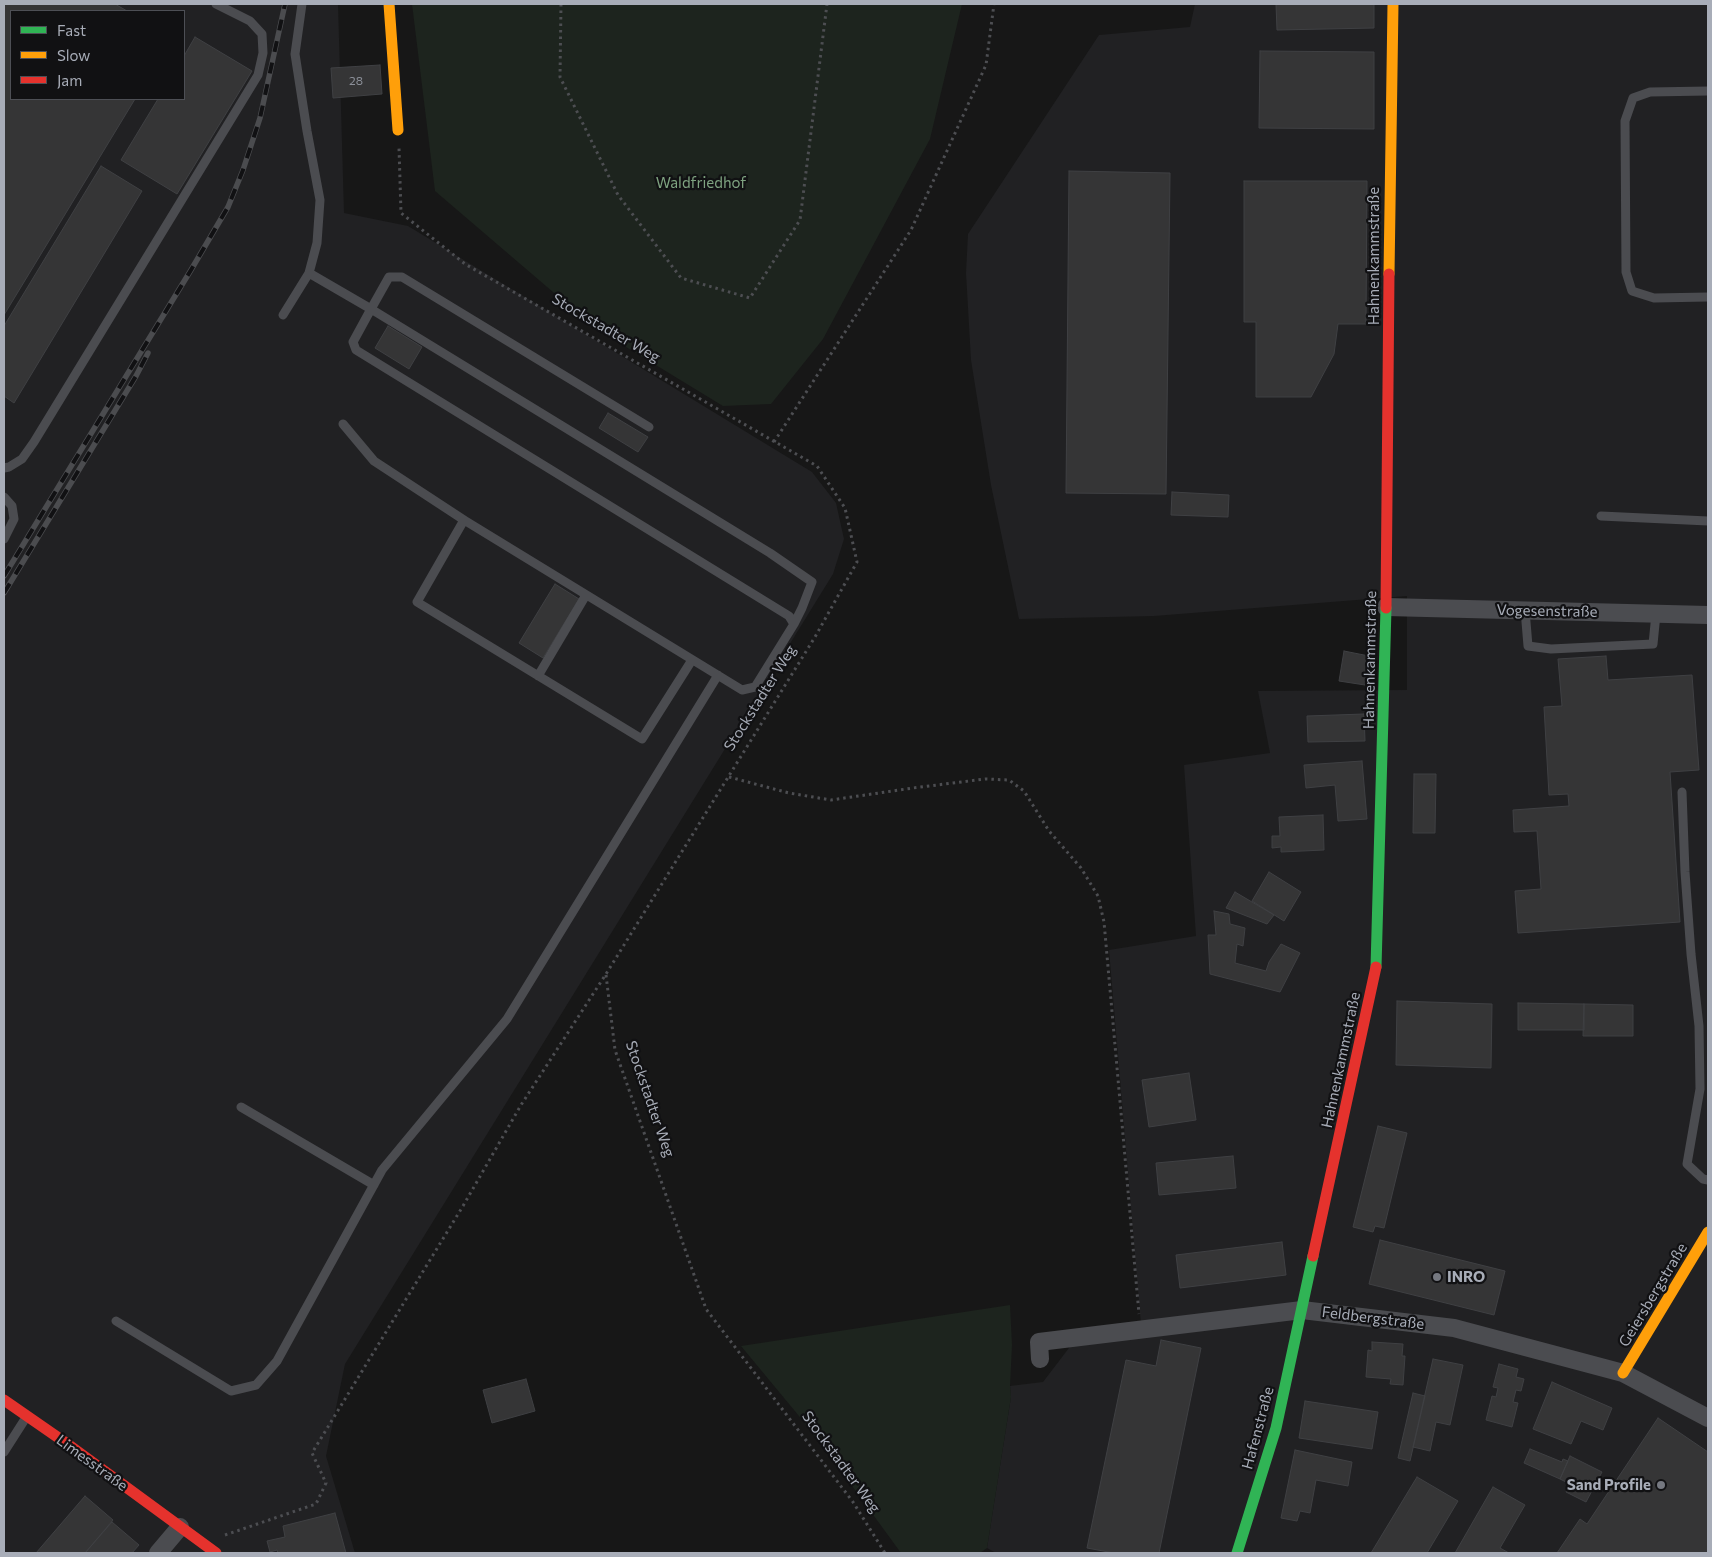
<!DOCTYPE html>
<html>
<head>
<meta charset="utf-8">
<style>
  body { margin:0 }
  #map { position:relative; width:1712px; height:1557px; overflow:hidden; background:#171717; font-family:Commissioner,sans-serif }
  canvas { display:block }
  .frame { position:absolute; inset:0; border:5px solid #a8adb8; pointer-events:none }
  .legend { position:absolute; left:10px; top:10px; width:175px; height:90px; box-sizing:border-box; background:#111113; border:1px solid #4d4f55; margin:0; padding:6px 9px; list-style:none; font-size:15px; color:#a8adb8 }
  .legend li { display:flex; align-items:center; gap:10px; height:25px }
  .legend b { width:25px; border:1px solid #4d4f55 }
</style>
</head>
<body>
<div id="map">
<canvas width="1712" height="1557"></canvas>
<div class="frame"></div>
<ul class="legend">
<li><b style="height:6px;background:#30b455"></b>Fast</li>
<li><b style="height:6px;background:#ff9f0a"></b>Slow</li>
<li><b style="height:6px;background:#e5322d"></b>Jam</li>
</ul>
</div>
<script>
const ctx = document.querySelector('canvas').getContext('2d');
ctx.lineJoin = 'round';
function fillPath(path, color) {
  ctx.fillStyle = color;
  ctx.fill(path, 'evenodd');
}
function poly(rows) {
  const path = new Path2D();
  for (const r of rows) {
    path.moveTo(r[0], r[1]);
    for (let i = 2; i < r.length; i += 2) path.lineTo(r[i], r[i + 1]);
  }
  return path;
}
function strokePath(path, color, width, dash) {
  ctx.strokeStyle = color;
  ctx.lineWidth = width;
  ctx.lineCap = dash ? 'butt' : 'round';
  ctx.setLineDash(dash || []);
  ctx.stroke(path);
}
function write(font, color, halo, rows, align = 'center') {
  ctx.font = font + ' Commissioner,sans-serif';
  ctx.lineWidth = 4.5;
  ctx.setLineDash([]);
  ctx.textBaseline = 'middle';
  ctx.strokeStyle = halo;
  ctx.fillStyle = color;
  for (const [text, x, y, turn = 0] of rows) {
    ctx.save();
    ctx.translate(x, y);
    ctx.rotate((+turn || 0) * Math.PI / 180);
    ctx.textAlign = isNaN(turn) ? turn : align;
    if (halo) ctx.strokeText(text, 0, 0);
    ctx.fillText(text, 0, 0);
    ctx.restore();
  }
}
const built = poly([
  [4,4,338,4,344,213,408,226,812,472,836,503,844,539,833,574,345,1364,326,1456,355,1553,4,1553],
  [11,11,184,11,184,99,11,99],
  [1195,4,1708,4,1708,1553,996,1553,987,1548,1011,1397,1010,1386,1043,1382,1072,1344,1142,1336,1109,950,1196,936,1184,765,1270,753,1258,691,1407,690,1407,596,1154,616,1019,619,991,485,971,360,966,273,968,234,1099,35,1190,27]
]);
const green = poly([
  [412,4,962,4,930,139,823,339,771,404,723,406,595,328,435,191],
  [1010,1305,1012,1345,1010,1386,1011,1397,987,1548,980,1553,901,1553,847,1479,799,1416,741,1346]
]);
const building = poly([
  [4,4,115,4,127,11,11,11,11,99,135,99,4,315,4,4],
  [1276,4,1374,4,1374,28,1277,30,1276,4],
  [195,37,252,71,177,194,121,160,158,99,184,99,184,56,195,37],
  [1260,51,1374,52,1374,129,1259,128,1260,51],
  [380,65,382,94,333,98,331,68,380,65],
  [101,166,142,191,14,403,4,396,4,326,101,166],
  [1069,171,1170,173,1166,494,1066,493,1069,171],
  [1244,181,1367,181,1366,324,1338,324,1334,354,1311,397,1256,397,1256,322,1244,322,1244,181],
  [388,326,422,347,409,369,375,348,388,326],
  [608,413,648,437,638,452,599,428,608,413],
  [1172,492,1229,495,1228,517,1171,515,1172,492],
  [555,584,579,599,543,658,519,643,555,584],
  [1344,651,1369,656,1365,685,1339,681,1344,651],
  [1606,656,1608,680,1692,675,1699,770,1670,772,1680,922,1518,933,1515,891,1541,889,1537,831,1514,832,1513,810,1569,806,1568,794,1549,795,1544,707,1562,706,1558,659,1606,656],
  [1364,714,1365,741,1308,742,1307,716,1364,714],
  [1362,761,1367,819,1338,821,1335,785,1306,788,1304,765,1362,761],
  [1414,774,1436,774,1435,833,1413,833,1414,774],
  [1323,815,1324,850,1281,852,1281,847,1272,848,1272,836,1280,836,1279,817,1323,815],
  [1269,872,1301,892,1284,921,1252,901,1269,872],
  [1235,892,1274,915,1267,924,1226,908,1235,892],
  [1214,911,1229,914,1230,924,1245,928,1243,946,1237,944,1235,963,1266,971,1269,962,1281,944,1300,953,1280,992,1210,974,1208,935,1216,935,1214,911],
  [1397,1001,1492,1004,1491,1068,1396,1065,1397,1001],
  [1518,1003,1584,1004,1584,1030,1518,1030,1518,1003],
  [1584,1004,1633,1005,1633,1036,1583,1036,1584,1004],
  [1189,1073,1196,1120,1149,1127,1142,1080,1189,1073],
  [1378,1126,1407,1133,1384,1228,1375,1226,1373,1232,1353,1227,1378,1126],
  [1233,1156,1236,1188,1159,1195,1156,1163,1233,1156],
  [1380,1240,1505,1271,1494,1315,1369,1284,1380,1240],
  [1282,1242,1286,1275,1180,1288,1176,1255,1282,1242],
  [1161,1340,1201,1348,1159,1553,1114,1553,1087,1548,1126,1360,1156,1366,1161,1340],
  [1372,1342,1403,1344,1402,1356,1405,1356,1403,1385,1390,1384,1391,1379,1366,1377,1368,1350,1372,1351,1372,1342],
  [1433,1359,1463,1365,1450,1425,1436,1422,1430,1451,1413,1447,1433,1359],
  [1499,1364,1518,1369,1516,1377,1524,1379,1521,1391,1516,1390,1513,1402,1518,1403,1512,1427,1486,1420,1492,1396,1496,1397,1498,1388,1493,1387,1499,1364],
  [526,1379,535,1411,492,1423,483,1390,526,1379],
  [1552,1382,1612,1408,1603,1430,1581,1421,1571,1444,1533,1429,1552,1382],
  [1413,1393,1425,1396,1410,1461,1398,1458,1413,1393],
  [1305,1401,1378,1412,1372,1449,1299,1438,1305,1401],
  [1658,1418,1708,1452,1708,1553,1557,1553,1580,1519,1587,1524,1658,1418],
  [1530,1449,1562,1462,1563,1459,1568,1461,1560,1479,1524,1463,1530,1449],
  [1295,1450,1352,1462,1348,1486,1316,1480,1310,1513,1300,1511,1297,1521,1281,1518,1295,1450],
  [1570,1456,1602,1472,1586,1502,1566,1492,1570,1484,1560,1479,1570,1456],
  [1417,1477,1458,1501,1427,1553,1371,1553,1417,1477],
  [1493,1487,1525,1505,1500,1548,1509,1553,1455,1553,1493,1487],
  [85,1496,113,1520,85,1553,36,1553,85,1496],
  [335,1513,346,1553,278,1553,277,1550,270,1552,267,1541,285,1537,283,1526,335,1513],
  [112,1522,139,1545,132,1553,85,1553,112,1522]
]);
const path = poly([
  [561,4,560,77,618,195,681,278,750,298,800,220,827,4],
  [774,442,911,230,986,65,994,4],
  [729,777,789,793,831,800,913,788,985,779,1009,780,1024,791,1049,831,1081,868,1098,896,1104,922,1139,1314],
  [606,975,615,1050,706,1309,853,1502,885,1553],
  [225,1535,316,1504,326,1483,312,1453,463,1206,521,1105,606,974,815,637,857,562,845,508,817,466,465,264,401,213,399,148]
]);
const lane = poly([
  [1708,91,1650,92,1633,98,1625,121,1626,272,1632,291,1654,298,1708,297],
  [309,273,371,309,353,342,356,350,789,616,794,624,755,687,742,690,464,520,374,461,343,424],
  [283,315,309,273,317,243,320,200,307,131,295,54,302,4],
  [649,427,402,277,389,277,371,309,770,553,812,582,802,608,794,624],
  [4,468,9,467,22,459,34,442,258,75,263,53,262,34,250,21,216,4],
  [4,497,12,506,14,519,4,539],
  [1601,516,1708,521],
  [464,520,417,602,642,739,692,660],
  [1525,610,1528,646,1551,649,1653,644,1656,614],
  [538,676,586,595],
  [1682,792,1685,872,1691,954,1699,1026,1700,1089,1687,1164,1703,1179,1708,1180],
  [241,1107,374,1185],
  [116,1321,231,1391,256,1385,277,1361,382,1170,507,1019,718,675],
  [4,1452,27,1416]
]);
const street = poly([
  [1386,607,1708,615],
  [1040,1359,1039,1342,1302,1310,1454,1328,1623,1373,1708,1418],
  [158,1553,180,1527]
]);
const fast = poly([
  [1376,967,1386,608],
  [1237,1553,1276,1428,1313,1256]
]);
const slow = poly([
  [389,4,398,130],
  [1389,274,1393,4],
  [1623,1373,1708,1232]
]);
const jam = poly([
  [1386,608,1389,274],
  [1313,1256,1376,967],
  [4,1400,66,1443,216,1553]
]);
const rail = poly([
  [4,576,191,270,228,207,243,170,260,118,285,4],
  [4,593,136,376,148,353]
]);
const markers = [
  [1437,1277,5,"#757880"],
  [1661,1485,5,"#757880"]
];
const numberNames = [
  ["28",356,81]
];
const parkNames = [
  ["Waldfriedhof",701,183]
];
const streetNames = [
  ["Hahnenkammstraße",1374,256,-90],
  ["Stockstadter Weg",606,328,30],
  ["Vogesenstraße",1547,611,1],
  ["Hahnenkammstraße",1370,660,-89],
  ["Stockstadter Weg",760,698,-58],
  ["Hahnenkammstraße",1341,1060,-78],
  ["Stockstadter Weg",650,1099,71],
  ["Geiersbergstraße",1653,1295,-59],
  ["Feldbergstraße",1373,1318,7],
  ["Hafenstraße",1258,1428,-75],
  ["Stockstadter Weg",841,1462,54],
  ["Limesstraße",92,1463,36]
];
const poiNames = [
  ["INRO",1447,1277],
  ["Sand Profile",1651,1485,"right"]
];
fillPath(built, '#212123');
fillPath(green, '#1d241e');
fillPath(building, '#353536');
strokePath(building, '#3f4043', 1);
strokePath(path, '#4d4e52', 3, [2.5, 4]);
strokePath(lane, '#4b4c50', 9);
strokePath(street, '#4b4c50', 18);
strokePath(fast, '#30b455', 11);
strokePath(slow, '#ff9f0a', 11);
strokePath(jam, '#e5322d', 11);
strokePath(rail, '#4b4c4f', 5.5);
strokePath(rail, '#111113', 4, [11]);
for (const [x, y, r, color] of markers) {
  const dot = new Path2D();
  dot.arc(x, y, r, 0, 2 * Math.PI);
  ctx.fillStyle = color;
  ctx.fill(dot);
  strokePath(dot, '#111113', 2);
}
write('12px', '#8b8f98', null, numberNames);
write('15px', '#7fa381', '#111113', parkNames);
write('15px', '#a8adb8', '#111113', streetNames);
write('bold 15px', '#a8adb8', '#111113', poiNames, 'left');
</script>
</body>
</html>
